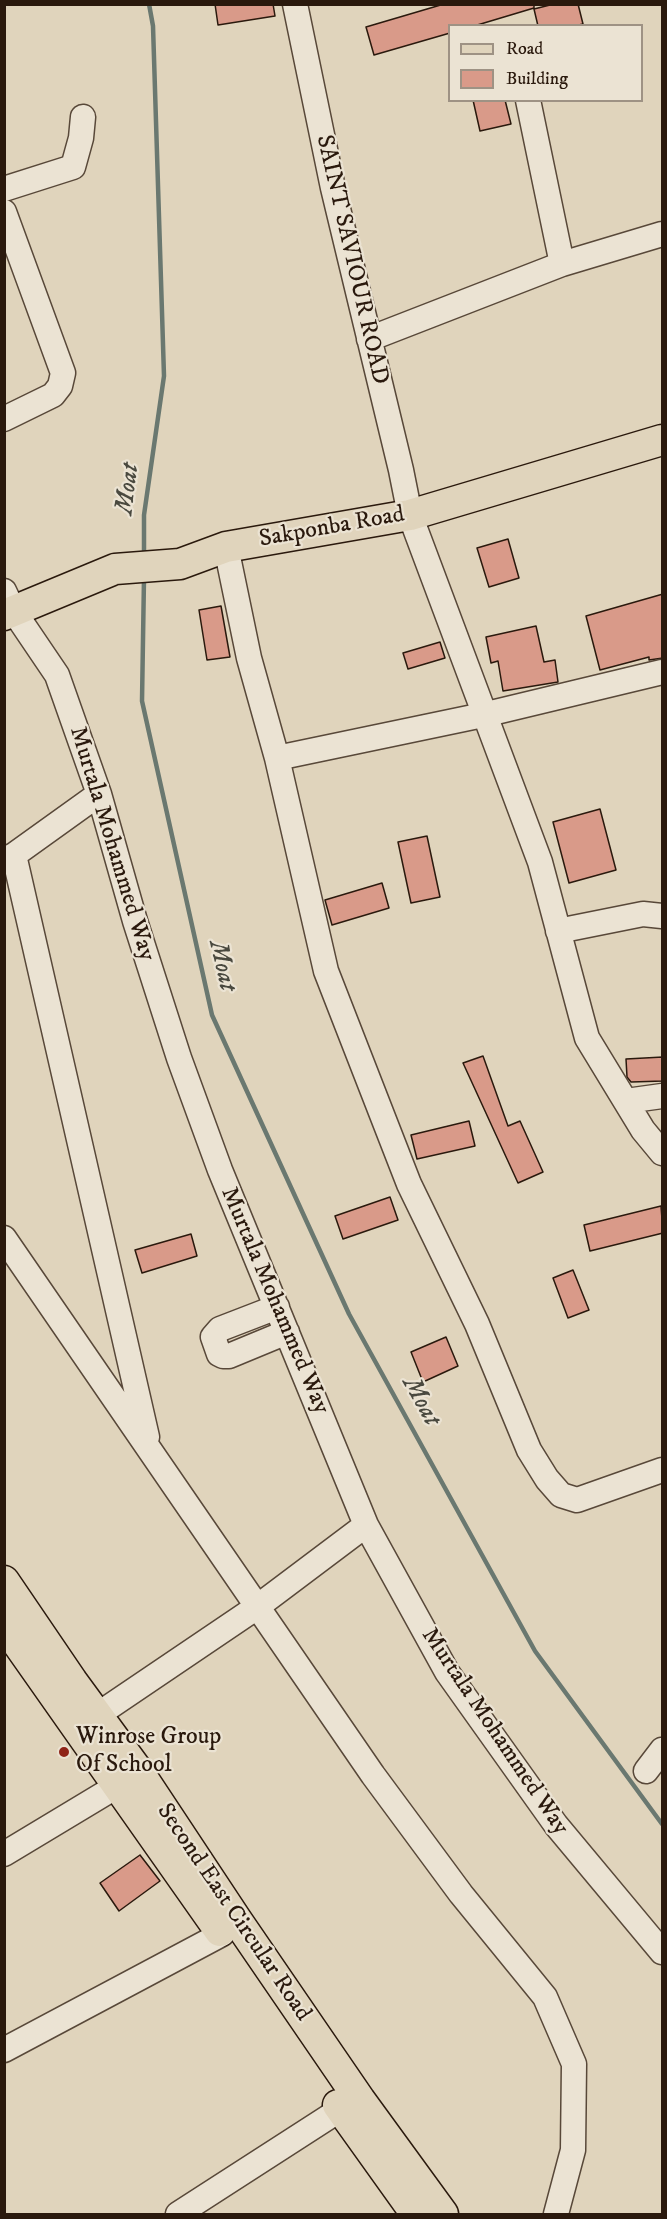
<!DOCTYPE html>
<html>
<head>
<meta charset="utf-8">
<style>
  body { margin:0 }
  #map { position:relative; width:667px; height:2219px; overflow:hidden; background:#e0d4bc; font-family:"IM FELL DW Pica",serif }
  canvas { display:block }
  .frame { position:absolute; inset:0; border:6px solid #2a190d; pointer-events:none }
  .legend { position:absolute; left:448px; top:24px; width:195px; height:78px; box-sizing:border-box; background:#ebe3d3; border:2px solid #9e9284; margin:0; padding:8px 10px; list-style:none; font-size:18px; color:#2a190d }
  .legend li { display:flex; align-items:center; gap:12px; height:30px }
  .legend b { width:30px; border:2px solid #9e9284 }
</style>
</head>
<body>
<div id="map">
<canvas width="667" height="2219"></canvas>
<div class="frame"></div>
<ul class="legend">
<li><b style="height:8px;background:#e0d4bc"></b>Road</li>
<li><b style="height:16px;background:#d99a89"></b>Building</li>
</ul>
</div>
<script>
const ctx = document.querySelector('canvas').getContext('2d');
ctx.lineJoin = 'round';
function poly(rows) {
  const path = new Path2D();
  for (const r of rows) {
    path.moveTo(r[0], r[1]);
    for (let i = 2; i < r.length; i += 2) path.lineTo(r[i], r[i + 1]);
  }
  return path;
}
function strokePath(path, color, width, dash) {
  ctx.strokeStyle = color;
  ctx.lineWidth = width;
  ctx.lineCap = dash ? 'butt' : 'round';
  ctx.setLineDash(dash || []);
  ctx.stroke(path);
}
function fillPath(path, color) {
  ctx.fillStyle = color;
  ctx.fill(path, 'evenodd');
}
function write(font, color, halo, rows, align = 'center') {
  ctx.font = font + ' "IM FELL DW Pica",serif';
  ctx.lineWidth = 4.5;
  ctx.setLineDash([]);
  ctx.textBaseline = 'middle';
  ctx.strokeStyle = halo;
  ctx.fillStyle = color;
  for (const [text, x, y, turn = 0] of rows) {
    ctx.save();
    ctx.translate(x, y);
    ctx.rotate((+turn || 0) * Math.PI / 180);
    ctx.textAlign = isNaN(turn) ? turn : align;
    if (halo) ctx.strokeText(text, 0, 0);
    ctx.fillText(text, 0, 0);
    ctx.restore();
  }
}
const stream = poly([
  [144,558,144,515,164,376,153,26,149,4],
  [144,578,142,701,212,1015,349,1314,535,1651,662,1824]
]);
const building = poly([
  [215,4,273,4,275,16,218,25,215,4],
  [444,4,534,4,534,8,474,26,450,26,450,33,374,55,366,27,444,4],
  [554,4,578,4,583,24,574,26,538,26,534,9,554,4],
  [473,100,505,100,511,124,480,131,473,100],
  [508,539,519,578,489,587,477,548,508,539],
  [663,594,663,658,649,660,649,657,600,670,586,616,663,594],
  [221,606,230,657,207,660,199,610,221,606],
  [536,626,544,662,555,660,558,682,503,691,498,661,491,663,486,637,536,626],
  [440,642,445,658,408,669,403,653,440,642],
  [600,809,616,870,569,883,553,822,600,809],
  [427,836,440,897,411,903,398,842,427,836],
  [382,883,389,908,332,925,325,900,382,883],
  [483,1056,508,1126,520,1121,543,1172,518,1183,463,1063,483,1056],
  [663,1057,663,1081,631,1082,627,1077,626,1059,663,1057],
  [469,1121,475,1146,417,1159,411,1135,469,1121],
  [390,1197,398,1220,343,1239,335,1216,390,1197],
  [661,1206,663,1233,590,1251,584,1225,661,1206],
  [191,1234,197,1256,142,1273,135,1250,191,1234],
  [573,1270,589,1310,568,1318,553,1278,573,1270],
  [446,1337,458,1366,423,1382,411,1352,446,1337],
  [140,1855,160,1881,119,1911,100,1883,140,1855]
]);
const minor = poly([
  [295,4,333,188,401,470,410,515,540,862,587,1038,643,1130,662,1153],
  [528,100,562,264],
  [4,189,73,167,81,138,83,117],
  [4,212,63,373,60,386,53,395,4,419],
  [369,339,562,264,662,234],
  [226,547,249,658,277,758,326,971,409,1184,477,1324,529,1450,547,1479,561,1495,577,1500,662,1470],
  [4,591,13,610,57,675,99,794,135,921,179,1058,220,1170,366,1525,447,1672,556,1825,662,1952],
  [277,758,483,715,662,672],
  [14,855,147,1437],
  [4,860,14,855,99,794],
  [558,931,643,914,662,916],
  [626,1101,662,1096],
  [4,1238,373,1775,461,1894,545,1997,574,2064,573,2150,556,2214],
  [277,1307,220,1329,213,1337,219,1354,223,1356,229,1356,287,1332],
  [84,1724,257,1607,366,1525],
  [646,1771,662,1750],
  [4,1854,117,1786],
  [4,2050,222,1934],
  [178,2214,341,2109]
]);
const major = poly([
  [4,615,115,569,180,564,226,547,410,515,662,440],
  [4,1581,72,1681,138,1771,236,1919,360,2100,443,2214],
  [4,1624,220,1931],
  [338,2105,416,2214]
]);
const markers = [
  [64,1752,6,"#8f2418"]
];
const streetNames = [
  ["SAINT SAVIOUR ROAD",351,260,77],
  ["Sakponba Road",332,528,-10],
  ["Murtala Mohammed Way",111,844,73],
  ["Murtala Mohammed Way",274,1301,67],
  ["Murtala Mohammed Way",494,1732,56],
  ["Second East Circular Road",233,1913,56]
];
const poiNames = [
  ["Winrose Group",76,1738],
  ["Of School",76,1766]
];
const waterNames = [
  ["Moat",129,489,-83],
  ["Moat",221,966,77],
  ["Moat",420,1402,61]
];
strokePath(stream, '#6a7870', 4.5);
fillPath(building, '#d99a89');
strokePath(building, '#2a190d', 1.5);
strokePath(minor, '#584839', 27);
strokePath(major, '#2a190d', 33);
strokePath(minor, '#ebe3d3', 24);
strokePath(major, '#e0d4bc', 30);
for (const [x, y, r, color] of markers) {
  const dot = new Path2D();
  dot.arc(x, y, r, 0, 2 * Math.PI);
  ctx.fillStyle = color;
  ctx.fill(dot);
  strokePath(dot, '#ebe3d3', 2);
}
write('24px', '#2a190d', '#ebe3d3', streetNames);
write('24px', '#2a190d', '#ebe3d3', poiNames, 'left');
write('italic 26px', '#4a493f', '#ebe3d3', waterNames);
</script>
</body>
</html>
